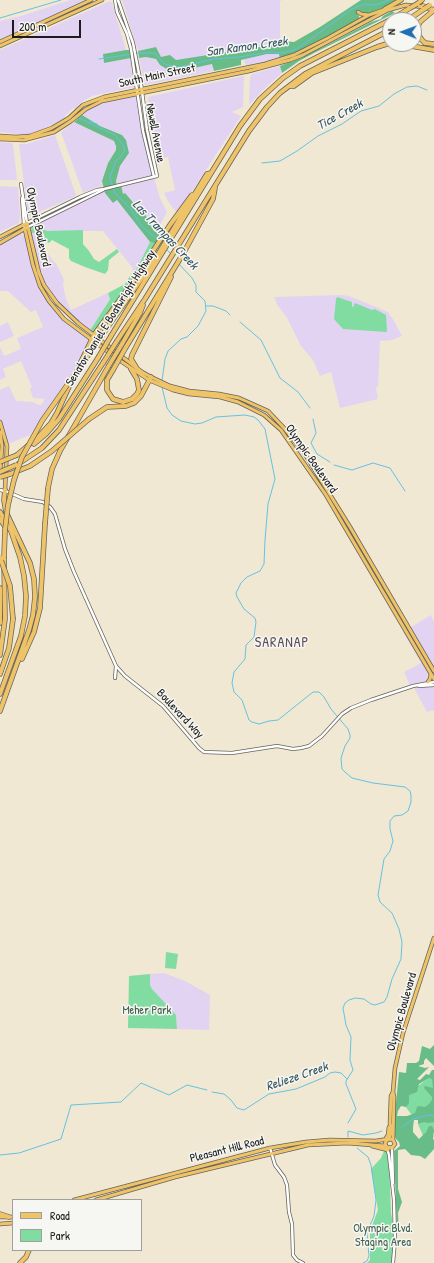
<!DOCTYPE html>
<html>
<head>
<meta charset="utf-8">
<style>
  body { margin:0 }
  #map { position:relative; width:434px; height:1263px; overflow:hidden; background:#f0e8d2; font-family:"Patrick Hand",sans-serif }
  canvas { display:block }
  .legend { position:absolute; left:12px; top:1199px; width:130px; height:52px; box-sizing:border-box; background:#f6f6f2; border:1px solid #9f9f9c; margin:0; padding:5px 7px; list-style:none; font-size:12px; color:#1c1c1c }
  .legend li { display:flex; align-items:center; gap:8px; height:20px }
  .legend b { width:20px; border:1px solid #9f9f9c }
  .north { position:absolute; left:382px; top:12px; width:40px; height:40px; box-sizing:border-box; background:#f6f6f2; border:1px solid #9f9f9c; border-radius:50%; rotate:271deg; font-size:11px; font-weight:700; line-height:16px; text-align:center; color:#1c1c1c }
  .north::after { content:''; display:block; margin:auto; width:14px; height:18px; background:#1f6fb2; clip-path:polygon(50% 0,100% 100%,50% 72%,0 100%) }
  .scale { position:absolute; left:12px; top:20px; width:69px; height:18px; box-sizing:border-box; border:2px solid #1c1c1c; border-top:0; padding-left:5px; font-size:12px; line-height:14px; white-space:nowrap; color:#1c1c1c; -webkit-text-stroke:3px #f6f6f2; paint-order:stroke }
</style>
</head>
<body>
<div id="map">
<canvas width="434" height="1263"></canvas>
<ul class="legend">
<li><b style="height:5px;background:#efc469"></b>Road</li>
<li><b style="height:11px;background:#81dca2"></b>Park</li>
</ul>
<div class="north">N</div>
<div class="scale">200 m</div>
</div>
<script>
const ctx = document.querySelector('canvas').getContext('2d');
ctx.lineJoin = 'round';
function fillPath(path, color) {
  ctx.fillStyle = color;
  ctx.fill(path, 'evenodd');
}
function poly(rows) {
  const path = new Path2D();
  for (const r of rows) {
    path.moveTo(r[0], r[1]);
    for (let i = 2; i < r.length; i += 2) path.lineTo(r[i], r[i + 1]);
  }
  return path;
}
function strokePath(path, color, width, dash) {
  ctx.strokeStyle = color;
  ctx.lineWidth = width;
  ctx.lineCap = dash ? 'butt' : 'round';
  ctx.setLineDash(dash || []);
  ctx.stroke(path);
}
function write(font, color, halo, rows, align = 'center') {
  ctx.font = font + ' "Patrick Hand",sans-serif';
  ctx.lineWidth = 3;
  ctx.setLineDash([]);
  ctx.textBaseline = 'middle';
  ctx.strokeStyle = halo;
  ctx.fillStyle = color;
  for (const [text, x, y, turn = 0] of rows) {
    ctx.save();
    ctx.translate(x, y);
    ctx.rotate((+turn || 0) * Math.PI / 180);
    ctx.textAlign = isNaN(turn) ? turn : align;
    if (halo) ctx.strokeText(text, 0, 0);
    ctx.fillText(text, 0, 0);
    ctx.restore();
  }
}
const built = poly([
  [70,0,93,0,94,2,53,18,0,42,0,21,21,16],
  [122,0,282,0,280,1,280,41,278,44,176,61,161,57,156,47,138,51],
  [110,1,112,3,126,50,103,54,104,63,131,58,131,68,134,87,92,96,80,103,76,109,73,108,65,116,65,118,41,130,25,135,0,132,0,50],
  [267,54,280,54,280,59,265,64,246,65,245,64,244,59],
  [146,57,156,59,160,65,178,69,212,64,214,71,145,85,139,58],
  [280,66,282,73,262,91,249,105,250,77,252,74],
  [243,76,244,77,243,107,232,112,241,116,195,187,177,213,169,203,164,193,175,190,168,157,157,159,152,131,148,97],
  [139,94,142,126,155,181,160,198,167,212,157,231,150,225,146,217,130,198,123,194,122,190,118,186,116,181,120,166,129,153,122,135,100,126,79,114,98,103],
  [74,122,114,141,116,146,116,150,108,163,102,181,103,186,100,186,83,193,61,132],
  [55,135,76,195,74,197,30,216,28,213,27,207,19,144,27,144],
  [0,142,12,143,13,144,17,180,0,180],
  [0,186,18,187,20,214,19,223,0,232],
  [104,189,113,203,117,200,127,211,150,242,136,270,133,271,132,267,103,231,47,231,44,230,41,226,40,221],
  [40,231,44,234,45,238,46,252,57,265,64,280,63,285,66,299,71,310,108,293,110,298,89,332,63,310,44,285,29,234],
  [19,234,24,235,27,238,40,286,58,312,90,338,75,368,30,435,10,443,6,443,0,422,0,390,9,386,16,401,33,402,39,405,41,405,45,399,33,398,30,389,32,387,21,361,3,369,6,377,0,380,0,347,4,356,21,349,17,338,43,327,36,310,31,312,8,291,0,291,0,243],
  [341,295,349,296,388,312,394,321,402,336,392,340,380,341,378,386,376,388,378,399,340,408,331,372,320,376,313,360,301,346,286,316,278,306,274,297],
  [8,322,14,336,0,342,0,326],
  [431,615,434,622,434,710,427,712,414,688,411,688,404,672,421,663,403,632],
  [164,973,185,981,210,995,209,1030,177,1029,176,1015,161,1000,152,989,150,985,150,974]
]);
const green = poly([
  [40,221,43,229,47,231,83,230,83,244,89,251,94,259,99,262,117,249,119,252,109,260,108,270,105,274,85,267,71,261,69,258,69,249,52,240,49,243,46,242,44,234,40,231,29,234,28,227],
  [150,242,157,244,94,335,89,332,110,299,108,293,125,284,133,271,136,270],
  [337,297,352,302,352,307,353,307,355,303,372,310,375,309,386,315,387,331,386,332,343,329,334,319,336,299],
  [166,952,178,954,176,969,165,968],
  [150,974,150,985,152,989,176,1015,177,1029,128,1028,129,976],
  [434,1075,434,1133,429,1128,423,1136,418,1124,422,1122,413,1114,411,1114,405,1106,409,1093,431,1076],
  [385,1149,388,1153,389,1159,391,1213,395,1235,393,1263,367,1263,370,1260,370,1231,378,1210,371,1169,381,1158]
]);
const forest = poly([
  [361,0,401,0,369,15,358,13,360,20,310,48,280,59,279,54,267,54,241,60,241,65,214,71,212,64,180,71,178,69,170,71,160,65,156,59,146,57,139,58,138,51,156,47,161,57,170,55,176,60,278,44,280,41,294,42,320,27],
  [392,11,395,13,314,53,299,61,282,73,280,66,300,58,329,44,371,22,381,19,383,16],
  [126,50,129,50,131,58,104,63,103,54],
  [82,115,100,126,122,135,126,140,129,153,120,166,116,181,117,186,121,185,123,194,125,193,138,208,142,207,150,225,157,231,164,234,157,244,150,242,117,200,113,203,105,193,102,181,108,163,116,150,116,146,114,141,74,122],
  [434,1045,434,1066,426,1058,424,1061,424,1064,418,1066,425,1068,429,1067,417,1079,420,1080,426,1074,429,1075,432,1070,434,1070,434,1122,428,1123,424,1122,418,1124,418,1120,414,1120,413,1127,413,1132,419,1139,426,1132,429,1126,432,1126,434,1130,433,1139,434,1140,434,1149,425,1159,420,1156,411,1155,405,1149,398,1150,398,1189,402,1202,398,1213,399,1234,397,1231,394,1151,400,1146,399,1142,396,1139,395,1137,394,1124,399,1072,406,1073,407,1063,416,1063,419,1061,422,1046,430,1049],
  [429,1078,432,1079,433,1088,425,1086,424,1088,432,1097,432,1100,429,1104,425,1107,419,1106,417,1107,415,1113,407,1116,397,1116,398,1111,401,1106,406,1107,409,1103,409,1095,417,1092,419,1084]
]);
const stream = poly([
  [0,18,61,0],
  [99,59,139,53,153,53,156,54,163,63,168,65,180,67,214,59,239,57,269,52,282,53,297,49,352,9,364,4,376,5,389,0],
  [78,117,91,124,115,135,123,145,125,150,121,156,116,161,110,177,111,182,115,193,130,208,141,225,158,240],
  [89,122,91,122,97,124],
  [262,163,280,161,297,151,318,136,342,124,361,111,379,106,394,94,407,87,417,86,427,90],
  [166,249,171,254],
  [206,306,213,306,226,311,230,315],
  [240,322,261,340,280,378,298,392,310,408],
  [162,381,165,359,168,351,181,339,187,337,198,326,206,311,205,301,196,292,196,285,192,278,178,263],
  [162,387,167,408,172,415,181,421,195,424,202,423,216,417,245,415,254,417,258,420,265,429,275,479,268,504,265,540,264,564,260,571,247,577,241,583,236,593,237,597,244,609,255,618,256,622,254,637,246,645,245,659,234,672,232,683,234,692,242,700,249,720,252,722,259,724,269,721,278,720,313,692,319,692,324,697,331,709,348,729,350,735,350,738,345,746,341,758,342,769,345,772,352,778,373,783,405,787,410,791,411,795,411,802,408,811,402,815,394,816,390,821,390,829,393,841,390,851,384,859,378,895,380,902,392,913,399,929,402,942,401,959,392,979,387,997,384,1002,375,1005,371,1004,364,999,355,998,349,1000,345,1003,343,1008,346,1025,351,1037,350,1060,353,1070,346,1081,346,1084,356,1109,348,1123],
  [313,419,316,433,311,443,317,454,330,462],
  [334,465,352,470,373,463,390,468,405,491],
  [212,1092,224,1094,231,1100,237,1108,244,1110,269,1094,296,1089,325,1077,330,1073,335,1072,341,1073,347,1079],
  [401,1128,413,1119,429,1115,434,1116],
  [348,1137,348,1131,363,1135,376,1133,382,1131],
  [357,1148,368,1157,371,1165,376,1200,374,1216,371,1223,367,1234,369,1256,367,1261,363,1263],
  [0,1155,19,1153,61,1139,71,1105,121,1102,141,1083,169,1095,187,1085,207,1090]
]);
const minor = poly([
  [115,0,117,12,127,34,131,49,143,131,154,177],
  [21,184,27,223,80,197,97,190,104,189,157,176,147,130,141,84,133,43,118,0],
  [22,198,24,225],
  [28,227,103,190],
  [0,490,8,492,24,499,43,502,50,507,55,514,65,549,74,572,116,666,125,676,163,706,199,748,204,752,232,753,277,746,293,749,301,748,309,746,322,736,342,714,351,708,371,700,413,686,434,682],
  [115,678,116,666],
  [419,686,434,685],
  [270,1148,275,1165,284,1177,287,1185,289,1212,292,1224,293,1255,297,1260,303,1263],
  [387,1148,389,1155,394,1200,395,1240,393,1263],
  [392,1148,393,1183]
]);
const major = poly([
  [358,12,361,14,369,15],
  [0,42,91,0],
  [0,46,102,0],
  [0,136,16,137,30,136,52,128,69,118,83,105,104,97,265,64,294,55,328,38,369,15,386,9],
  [0,139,24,140,54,132,71,121,86,109,102,101,249,71,290,60,303,55,388,10,406,5,424,7],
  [24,225,33,265,40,286,49,301,64,319,122,362,149,380,173,390,189,394,220,397,238,402,264,415,281,430,326,495,434,679],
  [0,237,27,223,39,273,44,285,57,303,78,323,142,372,151,377,170,386,189,391,219,394,239,398,268,411,284,428,303,451,350,527,434,671],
  [0,243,26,228],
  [0,422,7,446,5,490],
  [0,432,2,446,0,472],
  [428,682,430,679,431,674],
  [389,1139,391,1131,390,1123,391,1096,393,1092,395,1068,403,1033,434,938],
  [385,1140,388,1135,389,1127],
  [393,1140,390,1139,386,1141,385,1144,387,1147,392,1148,395,1144,393,1140,394,1097,393,1092],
  [372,1146,388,1150],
  [74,1200,270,1148,306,1142,330,1140,376,1141,388,1139],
  [96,1200,175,1177,308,1145,347,1143,385,1146],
  [0,1217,13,1217],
  [0,1224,13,1223]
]);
const highway = poly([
  [417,4,422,0],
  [423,6,434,10],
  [385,9,401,0],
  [434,10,420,22,417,28,419,36,422,40,425,43,434,44],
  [390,20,410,8],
  [408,20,424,9],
  [400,44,434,50],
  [290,86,294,86,312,73,377,47,390,43],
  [105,331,157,256,207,174,211,173],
  [111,336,240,126,260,99,283,78,300,66,390,20],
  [117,341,145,299,249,131,267,107,280,93,305,74,390,30],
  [122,344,140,313,143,305],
  [126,347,183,254,213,199,215,188],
  [79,366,94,335,130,286,170,225,192,195,195,194],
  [136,367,131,359,132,355,171,277],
  [113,370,107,380,107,390,113,399,123,402,132,399,137,394,139,390,137,379,131,369],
  [89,419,107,407,126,406,134,403,141,396,151,377],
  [34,444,46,434,59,419,98,358],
  [17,455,38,437,51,423,57,413,72,380],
  [18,464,42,448,59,430,103,363],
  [10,474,30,466],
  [48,488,52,469,60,451,108,367],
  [0,512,11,531,20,557,24,576,26,596,25,616,21,636,0,694],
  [0,519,6,528],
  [0,588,0,623],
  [0,655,5,619,4,558],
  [22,659,34,632,40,608,45,524],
  [0,674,9,648,13,619],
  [0,711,29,630,33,615,35,597,34,579,30,563,6,512,4,500,5,490],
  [0,1214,9,1217],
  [20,1263,26,1257,29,1250]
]);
const highwayBridge = poly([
  [410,8,417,4],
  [424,9,430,5],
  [98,358,111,336],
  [103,363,117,341],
  [108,367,122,344],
  [113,370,126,347],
  [0,462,17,455],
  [30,466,52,451,89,419],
  [0,472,16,465],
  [0,477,10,474],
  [45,524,48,488],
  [0,557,10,586,13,619],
  [4,558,5,530,8,505,14,480,22,457,42,421,105,331]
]);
const streetNames = [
  ["South Main Street",157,76,-12],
  ["Newell Avenue",155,133,79],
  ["Olympic Boulevard",38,227,78],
  ["Senator Daniel E Boatwright Highway",111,318,-58],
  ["Olympic Boulevard",311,459,55],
  ["Boulevard Way",180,714,47],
  ["Olympic Boulevard",402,1012,-74],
  ["Pleasant Hill Road",227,1150,-14]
];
const parkNames = [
  ["Meher Park",147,1011],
  ["Olympic Blvd.",383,1229],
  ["Staging Area",383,1243]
];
const waterNames = [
  ["San Ramon Creek",247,47,-8],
  ["Tice Creek",340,115,-29],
  ["Las Trampas Creek",165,235,47],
  ["Relieze Creek",297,1077,-19]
];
const quarterNames = [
  ["SARANAP",282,643]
];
fillPath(built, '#e3d3f2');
fillPath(green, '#81dca2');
fillPath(forest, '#68bc88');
strokePath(stream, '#65c1e3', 1);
strokePath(minor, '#66635c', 4);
strokePath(major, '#66635c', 4.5);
strokePath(highway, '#66635c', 5.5);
strokePath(minor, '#fff', 2.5);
strokePath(major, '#efc469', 3);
strokePath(highway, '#efc469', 4);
strokePath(highwayBridge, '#66635c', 5.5, []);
strokePath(highwayBridge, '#efc469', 4);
write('12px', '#1c1c1c', '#f6f6f2', streetNames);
write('12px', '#3f5f4b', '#f6f6f2', parkNames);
write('italic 13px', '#365662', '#f6f6f2', waterNames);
ctx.letterSpacing = '1px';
write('14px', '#5e4d57', '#f6f6f2', quarterNames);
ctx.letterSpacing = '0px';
</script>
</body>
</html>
